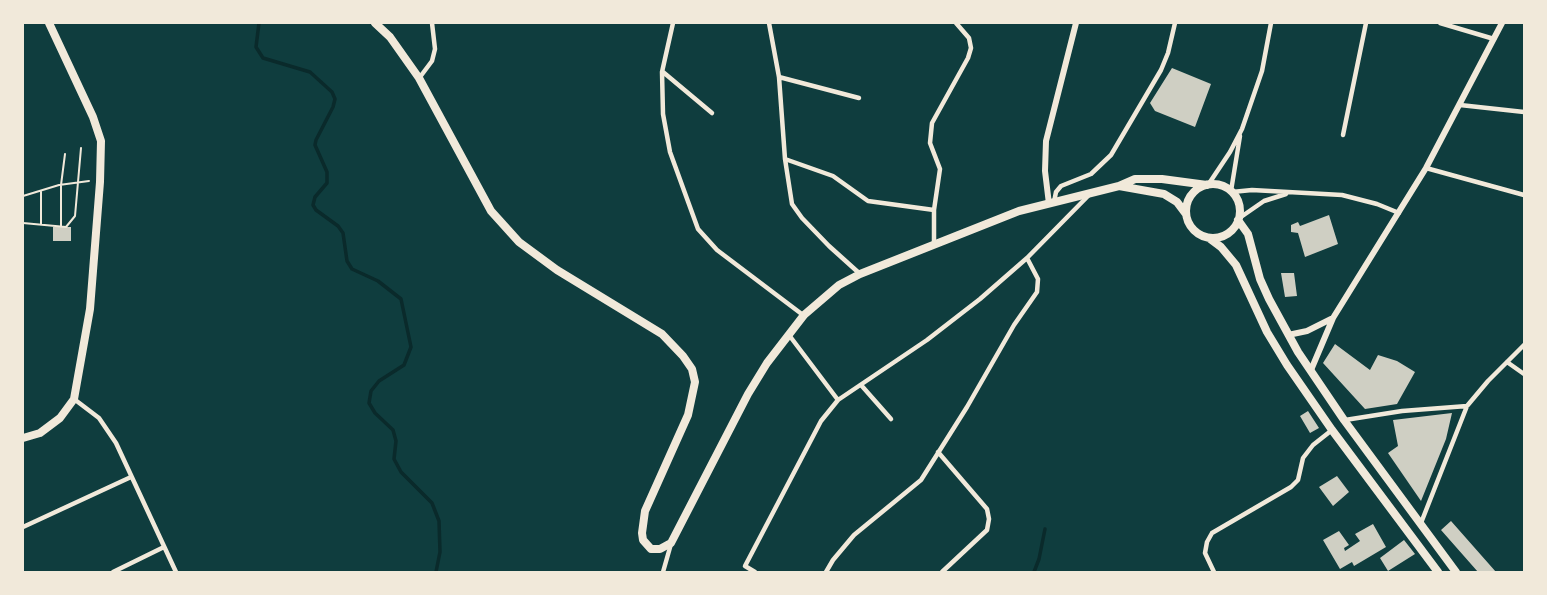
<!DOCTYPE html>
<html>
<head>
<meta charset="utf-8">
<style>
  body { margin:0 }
  #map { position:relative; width:1547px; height:595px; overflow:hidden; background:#0f3d3e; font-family:"Titillium Web",sans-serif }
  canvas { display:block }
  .frame { position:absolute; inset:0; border:24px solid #f1e9da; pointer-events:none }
</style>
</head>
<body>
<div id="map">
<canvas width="1547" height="595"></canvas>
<div class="frame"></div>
</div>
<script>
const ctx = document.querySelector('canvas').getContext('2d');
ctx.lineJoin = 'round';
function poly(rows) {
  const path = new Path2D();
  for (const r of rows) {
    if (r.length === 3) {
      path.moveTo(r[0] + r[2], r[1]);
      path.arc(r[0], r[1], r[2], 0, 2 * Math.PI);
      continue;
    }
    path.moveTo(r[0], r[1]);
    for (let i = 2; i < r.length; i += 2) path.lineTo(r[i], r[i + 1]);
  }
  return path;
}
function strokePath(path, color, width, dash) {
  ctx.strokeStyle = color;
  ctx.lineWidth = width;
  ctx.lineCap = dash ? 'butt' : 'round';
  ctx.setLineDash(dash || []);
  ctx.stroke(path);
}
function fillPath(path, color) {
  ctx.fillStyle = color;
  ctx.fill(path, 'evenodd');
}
const stream = poly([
  [259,23,256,47,263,58,310,72,332,92,335,99,333,107,316,140,315,145,327,172,327,183,315,197,313,205,316,210,338,226,343,233,347,261,352,269,378,281,401,299,411,347,404,365,379,381,371,391,369,403,375,413,393,430,396,441,394,459,401,472,432,503,439,521,440,552,436,572],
  [1034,572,1039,559,1045,529]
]);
const building = poly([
  [1172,68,1211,84,1195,127,1155,111,1150,103],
  [1329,215,1338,244,1305,257,1298,233,1291,232,1291,225,1298,222,1300,226],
  [53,227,71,227,71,241,53,241],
  [1281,273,1294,273,1297,296,1285,297],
  [1335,344,1370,370,1378,355,1397,361,1415,372,1397,404,1365,409,1323,363],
  [1308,411,1319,428,1310,433,1300,416],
  [1452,413,1446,439,1421,501,1388,453,1398,446,1393,420],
  [1337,476,1349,492,1333,506,1319,487],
  [1451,521,1496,572,1478,572,1441,530],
  [1373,524,1386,547,1354,566,1352,562,1340,569,1323,540,1339,531,1349,545,1344,548,1345,551,1360,541,1355,534],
  [1404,540,1415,554,1388,571,1380,558]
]);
const path = poly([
  [41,191,41,224],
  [23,196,59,185,89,181],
  [23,223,66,227,75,216,81,148],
  [61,226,61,185,65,154]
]);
const minor = poly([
  [673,23,662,72,663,114,670,152,698,229,717,250,803,315],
  [769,23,779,77,785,159,792,204,802,218,829,246,859,273],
  [1440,23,1494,39],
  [663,72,712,113],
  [420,77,432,61,435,49,432,23],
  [779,77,859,98],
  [1460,105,1524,112],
  [1343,135,1366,23],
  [785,159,833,176,868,201,934,210],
  [1426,168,1524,195],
  [1208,185,1230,152,1242,129,1262,71,1271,23],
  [1231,191,1240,136],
  [1232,192,1252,190,1342,195,1377,204,1399,213],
  [1054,202,1056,192,1061,186,1091,174,1111,155,1161,70,1168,53,1175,23],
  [1238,219,1264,201,1286,194],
  [934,245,934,210,940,169,930,143,932,123,968,58,971,48,969,38,956,23],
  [789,335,838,400],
  [1507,362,1524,374],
  [861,385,891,419],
  [74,399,99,418,116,443,176,572],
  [1345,420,1402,411,1467,406],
  [938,452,987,509,989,519,987,530,942,572],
  [1421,523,1467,406,1488,381,1524,345],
  [23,527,131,477],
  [113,572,164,547],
  [663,572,671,544],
  [755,572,745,566,821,421,838,400,927,340,980,299,1027,258,1088,196],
  [826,572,833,560,854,535,921,480,967,407,1014,325,1037,292,1038,279,1027,258],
  [1214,572,1205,553,1207,542,1212,533,1291,487,1298,480,1303,458,1313,445,1332,430]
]);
const tertiary = poly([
  [1049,204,1045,171,1046,141,1076,23],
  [1288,335,1307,331,1331,319],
  [1311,370,1333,318,1426,168,1502,23]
]);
const primary = poly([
  [375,23,390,37,419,78,491,211,519,242,557,270,662,334,683,356,692,369,695,382,688,415,645,511,642,533,643,540,651,549,660,549,671,543,748,394,767,363,804,315,839,285,860,274,1019,211,1119,186,1135,179,1162,179,1207,185],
  [1213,211,27],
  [1119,186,1164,194,1177,202,1186,214],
  [1238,220,1248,234,1260,279,1269,299,1298,352,1344,420,1456,572],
  [1209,238,1221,247,1236,265,1267,332,1287,365,1332,430,1438,572],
  [23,438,40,433,60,418,74,399,90,309,100,182,101,141,93,117,49,23]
]);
strokePath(stream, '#0a2a2b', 3.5);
fillPath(building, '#cfcfc3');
strokePath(path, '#f1e9da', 2);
strokePath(minor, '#f1e9da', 4.5);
strokePath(tertiary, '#f1e9da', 6);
strokePath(primary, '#f1e9da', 8);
</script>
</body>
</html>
